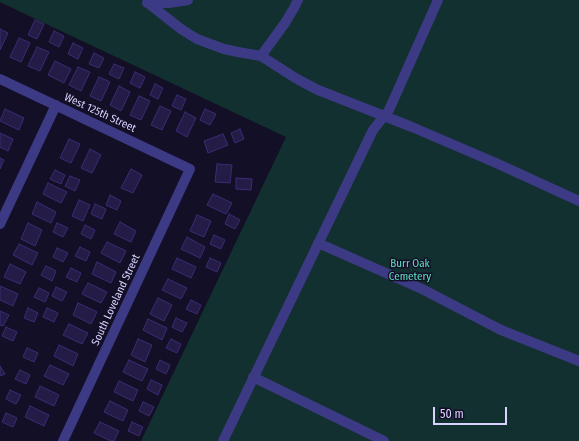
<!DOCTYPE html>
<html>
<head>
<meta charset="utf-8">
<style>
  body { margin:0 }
  #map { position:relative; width:579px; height:441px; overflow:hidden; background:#130f26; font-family:"Fira Sans Condensed",sans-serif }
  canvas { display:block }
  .scale { position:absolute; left:433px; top:407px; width:74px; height:18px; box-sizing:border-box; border:2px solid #d9d4ff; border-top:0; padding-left:5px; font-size:12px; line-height:14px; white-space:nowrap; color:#d9d4ff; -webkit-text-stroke:3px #130f26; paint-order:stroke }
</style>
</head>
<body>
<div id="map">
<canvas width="579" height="441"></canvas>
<div class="scale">50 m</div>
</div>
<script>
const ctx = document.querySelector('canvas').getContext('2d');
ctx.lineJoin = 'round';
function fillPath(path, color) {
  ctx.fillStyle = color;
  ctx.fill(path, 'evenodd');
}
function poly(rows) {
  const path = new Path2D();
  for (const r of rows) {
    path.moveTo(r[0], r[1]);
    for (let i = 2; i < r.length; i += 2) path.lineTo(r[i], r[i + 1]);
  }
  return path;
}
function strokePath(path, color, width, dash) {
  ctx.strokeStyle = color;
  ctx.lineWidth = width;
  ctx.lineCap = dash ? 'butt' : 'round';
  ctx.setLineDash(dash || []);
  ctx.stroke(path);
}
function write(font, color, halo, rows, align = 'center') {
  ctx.font = font + ' "Fira Sans Condensed",sans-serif';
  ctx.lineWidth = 3;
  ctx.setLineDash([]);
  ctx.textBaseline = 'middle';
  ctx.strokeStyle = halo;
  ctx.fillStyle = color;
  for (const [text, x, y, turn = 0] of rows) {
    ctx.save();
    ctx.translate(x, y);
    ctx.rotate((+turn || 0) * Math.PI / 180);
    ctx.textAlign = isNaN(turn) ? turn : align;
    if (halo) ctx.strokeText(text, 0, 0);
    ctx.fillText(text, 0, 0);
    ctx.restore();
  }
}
const green = poly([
  [0,0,579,0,579,441,141,441,286,137,46,24,0,2]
]);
const building = poly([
  [35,20,44,24,37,39,28,35,35,20],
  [0,29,8,33,0,50,0,29],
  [54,31,64,36,59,47,49,42,54,31],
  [19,38,30,43,21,62,10,57,19,38],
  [73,43,83,48,78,59,68,54,73,43],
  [37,47,49,52,40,71,28,66,37,47],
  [94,53,104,58,99,68,89,64,94,53],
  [55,61,71,69,64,83,48,75,55,61],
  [114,64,124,68,119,79,109,74,114,64],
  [78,67,90,72,81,91,69,85,78,67],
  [135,72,145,77,140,88,130,83,135,72],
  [99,77,110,82,101,101,90,96,99,77],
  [155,84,163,88,158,99,150,95,155,84],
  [119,86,130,92,121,111,110,105,119,86],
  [177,95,186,99,181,110,172,106,177,95],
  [139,96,150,101,141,120,130,115,139,96],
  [160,106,171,111,162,130,151,125,160,106],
  [5,109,24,118,19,130,0,121,5,109],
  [205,109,216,114,210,125,200,120,205,109],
  [185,112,196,118,187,137,176,131,185,112],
  [240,129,244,139,235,143,231,133,240,129],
  [0,133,13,139,8,151,0,147,0,133],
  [223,134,228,145,208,153,204,141,223,134],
  [69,139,80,144,71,163,60,158,69,139],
  [90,149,101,155,92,173,81,168,90,149],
  [0,158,4,160,0,169,0,158],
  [217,164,232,165,230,183,215,182,217,164],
  [131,169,142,175,133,193,121,188,131,169],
  [55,170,65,175,61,184,50,179,55,170],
  [70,176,80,180,75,191,65,186,70,176],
  [236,178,252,179,251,190,236,189,236,178],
  [48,183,67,192,61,203,43,194,48,183],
  [213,194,232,203,226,214,207,205,213,194],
  [110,195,121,201,117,210,106,205,110,195],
  [79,200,90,205,83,221,72,216,79,200],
  [37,202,56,212,51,223,32,214,37,202],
  [95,204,106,209,102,219,91,214,95,204],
  [229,214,240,220,235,229,225,224,229,214],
  [197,215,211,221,204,237,190,231,197,215],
  [120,222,136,231,131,242,114,234,120,222],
  [28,223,42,230,35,246,21,239,28,223],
  [57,223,68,228,63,237,53,232,57,223],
  [85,225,95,230,91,239,81,234,85,225],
  [214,235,225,240,221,249,210,244,214,235],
  [187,237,205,247,200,258,181,249,187,237],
  [107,242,126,251,120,263,101,253,107,242],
  [19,244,38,253,32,265,13,255,19,244],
  [80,247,90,252,86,261,75,256,80,247],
  [57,248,68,253,63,262,53,257,57,248],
  [177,258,196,267,191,278,172,269,177,258],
  [210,258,221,263,217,272,206,267,210,258],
  [97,262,116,272,111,283,92,274,97,262],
  [10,264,26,272,20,284,4,277,10,264],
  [46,266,56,271,52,281,41,275,46,266],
  [71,268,81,273,77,282,66,277,71,268],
  [168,279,187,288,181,299,162,290,168,279],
  [88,283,107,292,101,303,82,294,88,283],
  [0,286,18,294,13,306,0,300,0,286],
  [56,287,67,292,62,301,52,296,56,287],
  [39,288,49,293,45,302,34,297,39,288],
  [158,298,172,305,164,321,150,314,158,298],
  [191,300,201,305,197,314,186,309,191,300],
  [78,303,97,312,91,324,73,315,78,303],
  [28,308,38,313,34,322,24,318,28,308],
  [47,308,58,313,54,322,43,317,47,308],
  [0,311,9,315,3,326,0,325,0,311],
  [176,318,187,323,182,332,172,327,176,318],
  [148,319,167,328,162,340,143,330,148,319],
  [69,324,88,333,82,344,63,335,69,324],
  [6,327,17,332,13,341,2,336,6,327],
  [138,339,152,345,145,362,131,355,138,339],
  [171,339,181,344,177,353,166,348,171,339],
  [59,345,78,354,73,366,54,356,59,345],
  [27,348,38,353,34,362,23,357,27,348],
  [129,360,148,369,142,381,123,372,129,360],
  [160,360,170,365,166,374,156,369,160,360],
  [50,365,69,374,63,385,44,376,50,365],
  [0,366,5,374,0,376,0,366],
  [20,370,30,375,26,384,15,379,20,370],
  [151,380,162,385,158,395,147,389,151,380],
  [119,381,138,390,133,401,114,392,119,381],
  [40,386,59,395,54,406,35,397,40,386],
  [10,390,21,395,16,404,6,399,10,390],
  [110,401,128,410,123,421,104,412,110,401],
  [143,402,154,407,149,416,139,411,143,402],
  [30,406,49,415,44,426,25,417,30,406],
  [6,413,17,418,13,427,2,422,6,413],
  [100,422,119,431,114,441,111,441,94,433,100,422],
  [132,422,143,427,139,436,128,431,132,422]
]);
const minor = poly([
  [147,3,169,3,188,0],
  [148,3,181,29,197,39,224,49,238,52,261,56,297,79,318,90,412,127,496,163,579,201],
  [261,56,285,23,294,8,298,0],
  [0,79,190,169,63,441],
  [0,224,56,105],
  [318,243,422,289,501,330,579,361],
  [253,377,384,441],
  [223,441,373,130,389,110,438,0]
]);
const streetNames = [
  ["West 125th Street",100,113,25],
  ["South Loveland Street",116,300,-65]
];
const parkNames = [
  ["Burr Oak",410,264],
  ["Cemetery",410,277]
];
fillPath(green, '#12302f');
fillPath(building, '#241b47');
strokePath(building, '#3b2d73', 1);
strokePath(minor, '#3d3a85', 10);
write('11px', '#d9d4ff', '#130f26', streetNames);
write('11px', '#5fe0c0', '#130f26', parkNames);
</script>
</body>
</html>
